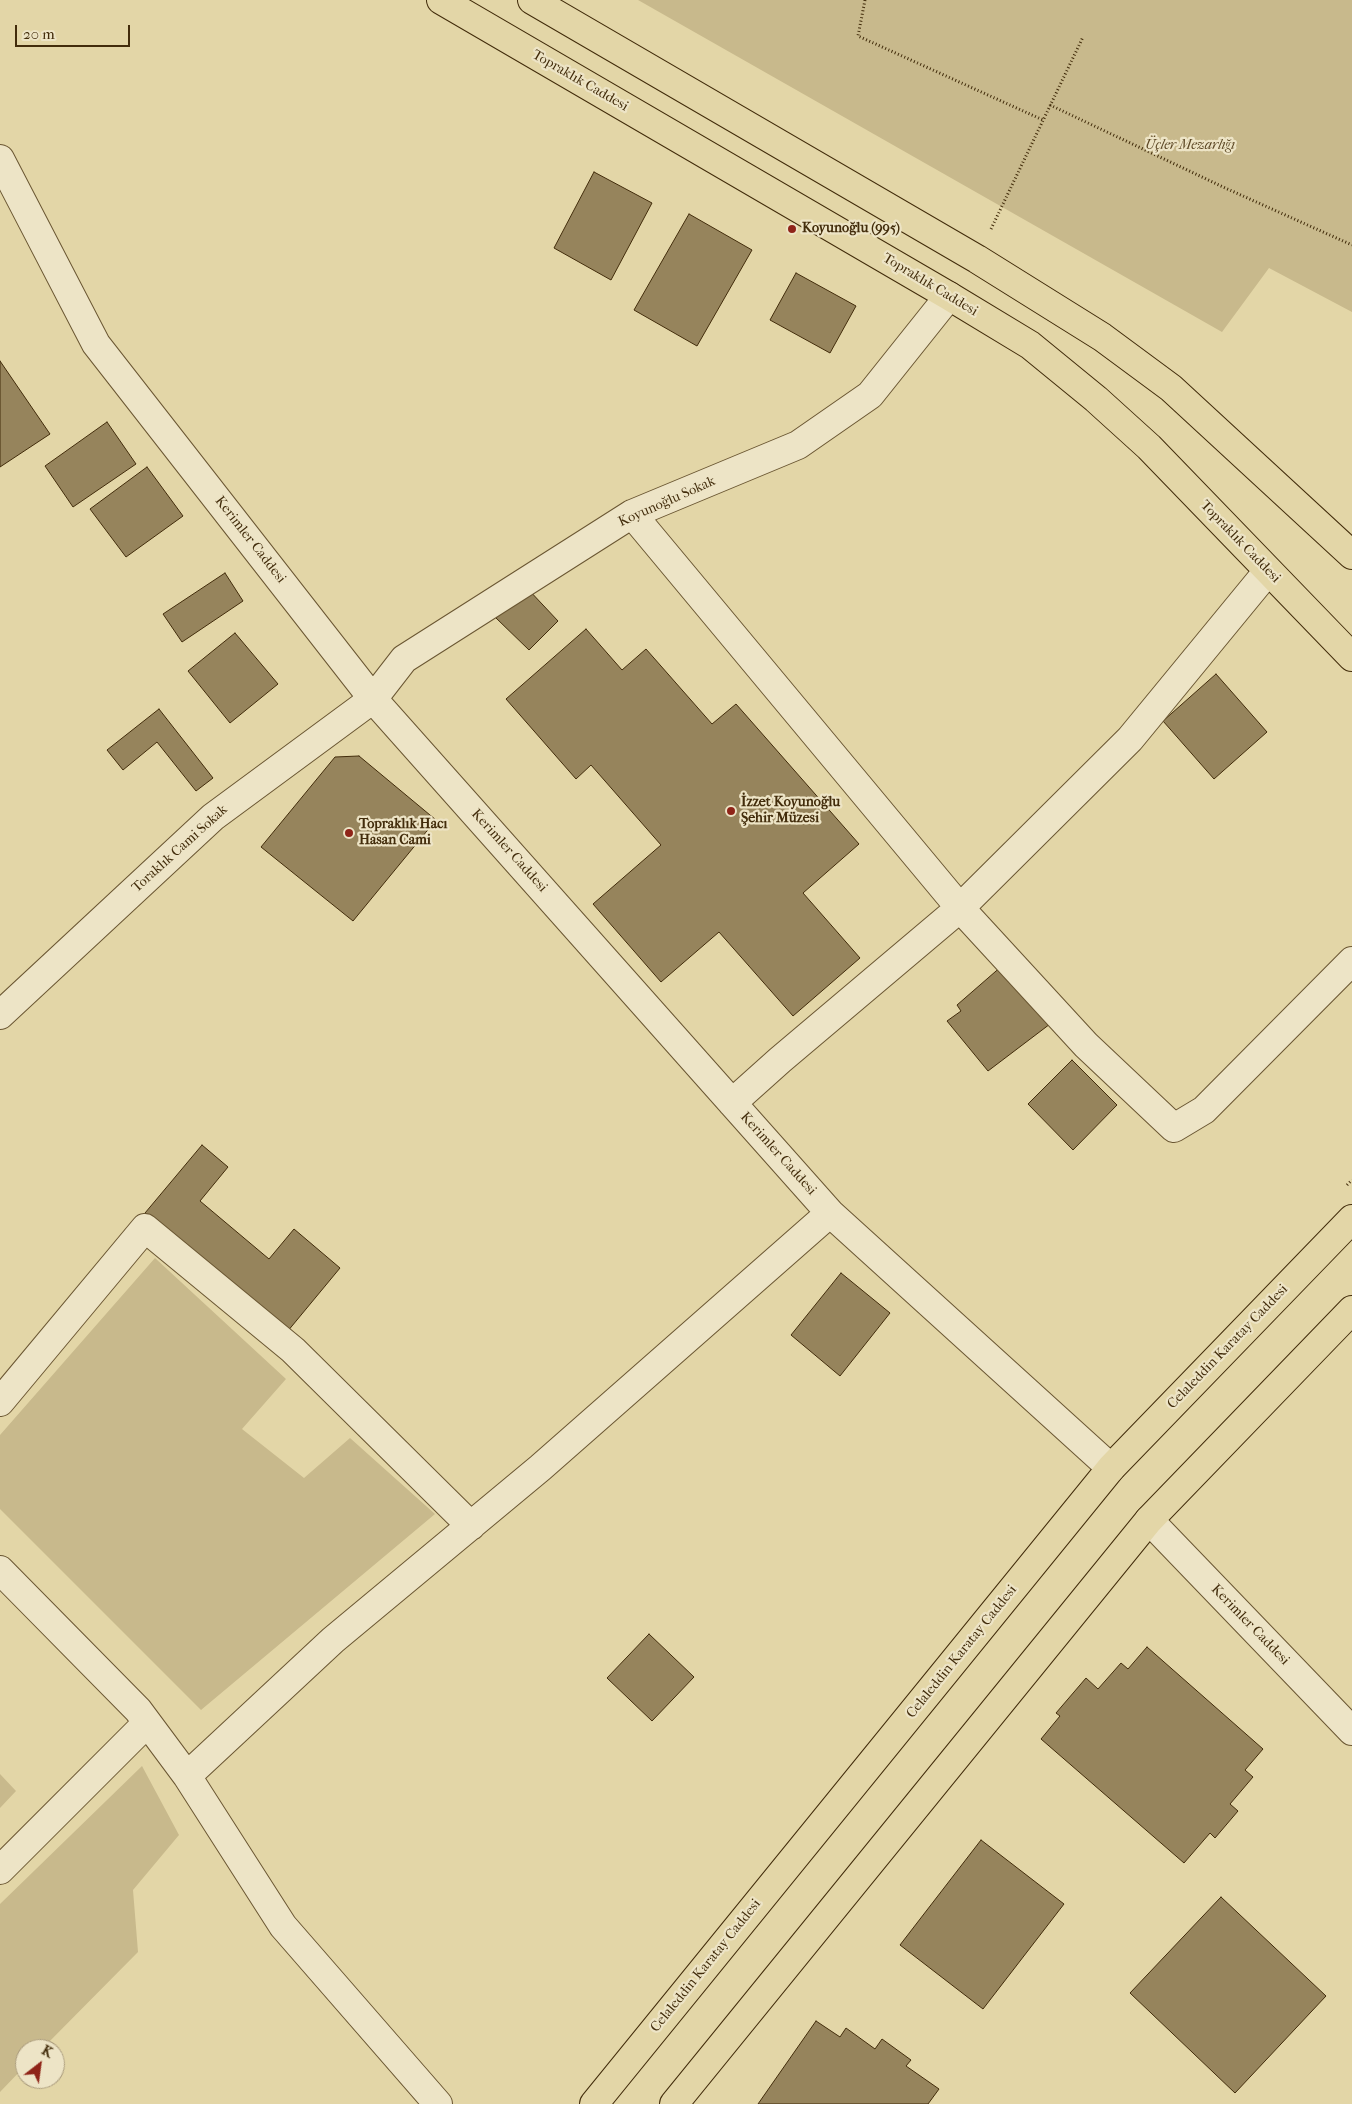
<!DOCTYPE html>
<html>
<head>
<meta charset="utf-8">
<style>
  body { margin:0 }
  #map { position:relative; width:1352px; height:2104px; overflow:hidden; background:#e3d6a7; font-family:"IM FELL French Canon",serif }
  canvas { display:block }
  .north { position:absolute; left:15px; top:2039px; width:50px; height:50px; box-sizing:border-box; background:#ede4c6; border:1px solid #a99a7b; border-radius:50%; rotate:30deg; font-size:14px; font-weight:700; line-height:20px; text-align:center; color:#422c0b }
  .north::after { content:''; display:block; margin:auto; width:18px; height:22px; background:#8f2418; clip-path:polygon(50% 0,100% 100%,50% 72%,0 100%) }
  .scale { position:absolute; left:15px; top:25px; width:115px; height:22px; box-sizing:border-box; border:2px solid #422c0b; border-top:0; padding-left:6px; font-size:15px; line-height:18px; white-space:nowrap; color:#422c0b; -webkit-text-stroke:4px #ede4c6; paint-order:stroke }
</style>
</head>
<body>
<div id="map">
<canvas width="1352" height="2104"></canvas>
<div class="north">K</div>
<div class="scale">20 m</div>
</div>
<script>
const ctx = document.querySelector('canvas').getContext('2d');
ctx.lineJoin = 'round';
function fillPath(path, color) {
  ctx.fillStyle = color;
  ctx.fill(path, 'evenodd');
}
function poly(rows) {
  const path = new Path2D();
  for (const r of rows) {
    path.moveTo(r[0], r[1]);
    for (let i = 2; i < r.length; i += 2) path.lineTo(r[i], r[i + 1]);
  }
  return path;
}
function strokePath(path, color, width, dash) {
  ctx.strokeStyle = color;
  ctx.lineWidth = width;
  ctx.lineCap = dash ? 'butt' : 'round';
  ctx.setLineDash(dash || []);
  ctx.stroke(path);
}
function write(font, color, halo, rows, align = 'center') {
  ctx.font = font + ' "IM FELL French Canon",serif';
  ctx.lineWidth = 4.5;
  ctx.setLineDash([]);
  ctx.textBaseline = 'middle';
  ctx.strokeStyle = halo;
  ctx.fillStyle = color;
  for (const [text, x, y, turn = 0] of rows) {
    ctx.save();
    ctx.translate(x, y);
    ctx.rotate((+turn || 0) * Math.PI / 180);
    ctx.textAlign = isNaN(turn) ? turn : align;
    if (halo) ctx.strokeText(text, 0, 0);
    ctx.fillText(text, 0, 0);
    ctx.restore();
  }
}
const green = poly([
  [638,0,1352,0,1352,312,1269,268,1222,332],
  [155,1258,286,1379,242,1429,304,1478,350,1438,435,1514,201,1710,0,1509,0,1435],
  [142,1766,179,1835,133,1890,138,1952,42,2049,25,2049,25,2066,0,2092,0,1904],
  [0,1774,16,1791,0,1808]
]);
const building = poly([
  [594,172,652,203,611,280,554,248,594,172],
  [689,214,752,250,697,346,634,310,689,214],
  [796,273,856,306,830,353,770,320,796,273],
  [0,361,50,434,0,467,0,361],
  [107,422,136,464,73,507,45,466,107,422],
  [147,467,183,516,126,557,90,509,147,467],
  [225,573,243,601,182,642,163,614,225,573],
  [527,588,558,621,529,650,496,618,527,588],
  [586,629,622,670,646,649,712,724,736,704,859,844,803,893,860,958,793,1016,719,932,661,982,593,904,661,845,591,765,576,779,506,699,586,629],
  [235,633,278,684,230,723,188,671,235,633],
  [1216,674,1267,732,1214,779,1163,721,1216,674],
  [159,709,213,778,196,791,157,742,123,770,107,750,159,709],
  [359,756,436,820,353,921,261,847,335,757,359,756],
  [1003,965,1050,1024,988,1071,947,1021,961,1011,957,1005,1003,965],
  [1072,1060,1117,1105,1073,1150,1028,1104,1072,1060],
  [202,1145,228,1167,200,1201,269,1259,294,1229,340,1268,287,1332,145,1213,202,1145],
  [841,1273,890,1313,840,1376,791,1335,841,1273],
  [649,1634,694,1677,652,1721,607,1678,649,1634],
  [1147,1647,1263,1749,1245,1770,1253,1777,1230,1804,1238,1811,1215,1838,1210,1833,1184,1863,1041,1739,1060,1716,1056,1713,1086,1678,1098,1689,1121,1663,1128,1669,1147,1647],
  [981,1840,1064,1904,983,2009,900,1945,981,1840],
  [1221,1897,1326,1996,1235,2093,1130,1993,1221,1897],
  [816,2021,840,2037,846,2028,875,2049,882,2039,911,2060,906,2066,939,2089,928,2104,758,2104,816,2021]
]);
const path = poly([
  [865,0,858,36,1043,120],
  [1050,105,1223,187,1352,245],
  [991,229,1083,37],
  [1347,1185,1352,1180]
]);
const minor = poly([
  [0,159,96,344,373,699,830,1213,1111,1468],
  [632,514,960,908,1086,1045,1174,1128,1204,1110,1352,961],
  [0,1015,213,817,373,699,404,659,632,514,798,445,870,395,949,296],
  [732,1103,780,1060,960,908,1130,739,1268,571],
  [0,1402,145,1228,293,1350,471,1526],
  [1149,1520,1352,1731],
  [0,1570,138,1710,187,1776,283,1926,438,2104],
  [187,1776,333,1640,540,1468,830,1213],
  [0,1870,147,1723]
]);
const major = poly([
  [441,0,949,296,1030,345,1096,399,1149,447,1352,657],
  [532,0,977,259,1102,337,1171,388,1352,555],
  [594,2104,1111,1468,1352,1219],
  [674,2104,1149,1520,1352,1310]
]);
const markers = [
  [792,229,5,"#8f2418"],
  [731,811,5,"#8f2418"],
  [349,833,5,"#8f2418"]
];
const streetNames = [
  ["Topraklık Caddesi",580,81,30],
  ["Topraklık Caddesi",930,285,31],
  ["Koyunoğlu Sokak",667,502,-24],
  ["Kerimler Caddesi",250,540,52],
  ["Topraklık Caddesi",1240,542,46],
  ["Toraklık Cami Sokak",180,849,-42],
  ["Kerimler Caddesi",509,851,48],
  ["Kerimler Caddesi",778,1154,48],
  ["Celaleddin Karatay Caddesi",1228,1347,-46],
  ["Kerimler Caddesi",1250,1625,46],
  ["Celaleddin Karatay Caddesi",962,1652,-51],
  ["Celaleddin Karatay Caddesi",706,1966,-51]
];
const parkNames = [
  ["Üçler Mezarlığı",1190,146]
];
const poiNames = [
  ["Koyunoğlu (995)",802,229],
  ["İzzet Koyunoğlu",741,803],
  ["Şehir Müzesi",741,819],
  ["Topraklık Hacı",359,825],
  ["Hasan Cami",359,841]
];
fillPath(green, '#c8b98c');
fillPath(building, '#96845c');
strokePath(building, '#422c0b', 1);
strokePath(minor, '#6a5632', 30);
strokePath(major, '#422c0b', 30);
strokePath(path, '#422c0b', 3, [1, 2.5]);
strokePath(minor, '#ede4c6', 28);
strokePath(major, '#e3d6a7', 28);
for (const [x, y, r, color] of markers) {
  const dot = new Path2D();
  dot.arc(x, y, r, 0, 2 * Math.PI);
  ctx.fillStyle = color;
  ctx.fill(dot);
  strokePath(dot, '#ede4c6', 2);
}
write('14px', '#422c0b', '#ede4c6', streetNames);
write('italic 14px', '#5d4825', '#ede4c6', parkNames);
write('bold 14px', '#422c0b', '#ede4c6', poiNames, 'left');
</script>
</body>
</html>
